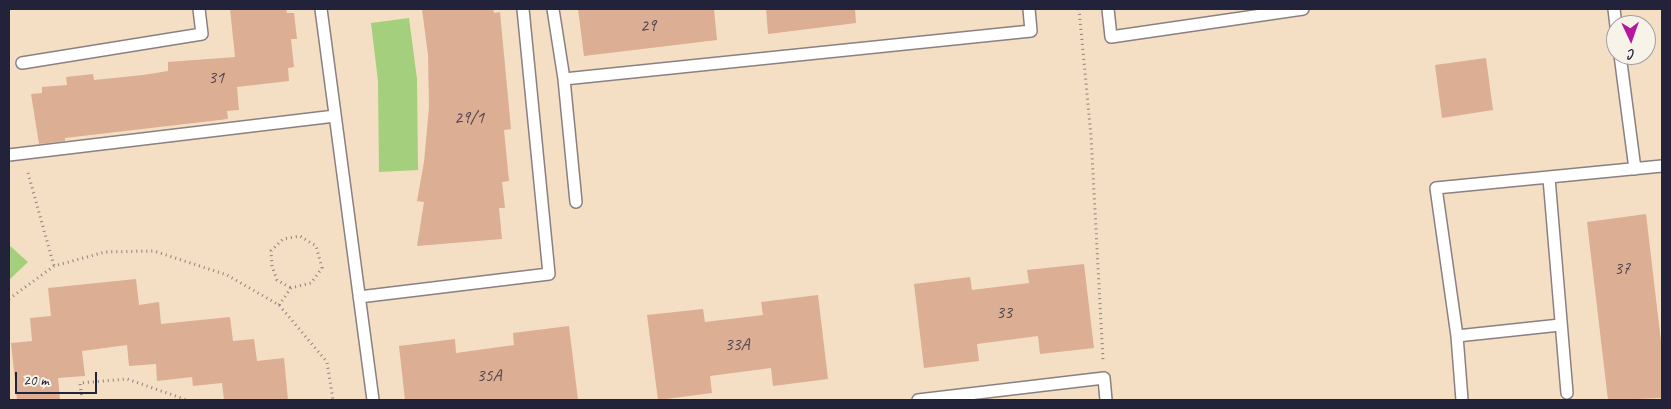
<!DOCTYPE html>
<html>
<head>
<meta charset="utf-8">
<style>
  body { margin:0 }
  #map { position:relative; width:1671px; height:409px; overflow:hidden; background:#f4dfc4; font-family:Caveat,sans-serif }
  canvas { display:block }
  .frame { position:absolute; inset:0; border:10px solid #22223b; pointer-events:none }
  .north { position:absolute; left:1606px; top:15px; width:50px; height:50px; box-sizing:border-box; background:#f7f3e8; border:1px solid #a29fa3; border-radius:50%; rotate:177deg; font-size:14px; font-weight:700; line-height:20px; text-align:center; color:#22223b }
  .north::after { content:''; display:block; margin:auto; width:18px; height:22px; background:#b5179e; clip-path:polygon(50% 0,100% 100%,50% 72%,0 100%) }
  .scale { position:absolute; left:15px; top:372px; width:82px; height:22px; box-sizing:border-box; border:2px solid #22223b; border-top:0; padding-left:6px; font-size:15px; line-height:18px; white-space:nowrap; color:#22223b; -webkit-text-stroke:4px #f7f3e8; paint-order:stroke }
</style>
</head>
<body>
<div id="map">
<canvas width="1671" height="409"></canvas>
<div class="frame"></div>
<div class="north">С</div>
<div class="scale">20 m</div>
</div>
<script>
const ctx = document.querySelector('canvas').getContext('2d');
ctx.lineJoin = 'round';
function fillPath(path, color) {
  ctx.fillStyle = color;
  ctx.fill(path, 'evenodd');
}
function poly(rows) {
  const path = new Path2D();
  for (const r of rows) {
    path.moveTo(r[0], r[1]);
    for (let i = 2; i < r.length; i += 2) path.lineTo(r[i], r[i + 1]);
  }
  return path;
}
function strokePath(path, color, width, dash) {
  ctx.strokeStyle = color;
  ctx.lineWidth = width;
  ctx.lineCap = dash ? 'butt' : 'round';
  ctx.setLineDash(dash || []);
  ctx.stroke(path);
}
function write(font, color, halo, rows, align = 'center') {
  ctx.font = font + ' Caveat,sans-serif';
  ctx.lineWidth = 4;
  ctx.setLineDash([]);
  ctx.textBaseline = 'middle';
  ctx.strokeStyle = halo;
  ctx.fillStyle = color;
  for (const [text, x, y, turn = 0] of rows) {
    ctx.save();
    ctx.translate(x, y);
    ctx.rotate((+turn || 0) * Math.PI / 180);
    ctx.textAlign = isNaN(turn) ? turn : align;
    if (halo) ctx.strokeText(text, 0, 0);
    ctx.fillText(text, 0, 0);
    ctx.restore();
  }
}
const green = poly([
  [409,18,417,79,418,170,379,172,378,81,371,23],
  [9,245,28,262,9,280]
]);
const building = poly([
  [230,9,286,9,287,13,294,13,297,39,291,39,294,67,288,68,289,81,237,87,239,110,227,111,228,119,65,138,65,141,39,144,31,94,42,93,42,87,67,85,66,77,93,74,94,80,143,75,168,71,168,62,235,57],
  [422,9,493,9,494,13,500,12,511,129,504,130,509,181,502,182,505,208,499,208,502,239,417,246,424,202,417,201,424,162,429,107,428,55],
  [578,9,714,9,717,40,584,56],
  [766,9,855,9,856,23,768,34],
  [1486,58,1493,110,1442,118,1435,65],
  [1646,214,1662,350,1662,398,1608,400,1587,222],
  [1084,264,1094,348,1040,354,1038,336,977,344,979,361,924,368,914,284,970,277,972,290,1029,283,1027,270],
  [136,279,139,305,159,302,161,324,230,317,233,341,254,339,257,361,284,358,288,400,224,400,222,383,193,386,192,377,157,381,156,364,129,366,127,345,82,351,85,376,58,378,60,400,17,400,11,343,32,341,30,318,51,316,48,288],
  [818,295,828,379,773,386,771,368,710,376,712,393,658,400,647,315,703,309,705,322,763,315,761,302],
  [569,326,578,400,405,400,399,346,455,339,456,353,514,345,513,333]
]);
const path = poly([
  [1079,9,1091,136,1103,360],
  [28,173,54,266],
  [9,299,54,266,105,252,154,251,227,275,279,305,327,362,333,400],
  [279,305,291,288,311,283,322,268,316,246,300,236,283,239,271,251,272,266,277,280,291,288],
  [82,400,80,383,127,379,187,400]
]);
const lane = poly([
  [321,9,373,400],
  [553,9,564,79,576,202],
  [1108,9,1111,37,1303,9],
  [1614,9,1616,26],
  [1620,55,1635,169],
  [22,63,202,34,199,9],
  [564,79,1031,31,1029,9],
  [9,155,335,116],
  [1549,178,1567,393],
  [359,297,549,274,523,9],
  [1457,336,1560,325],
  [918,400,1104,378,1106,400],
  [1462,400,1457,336,1436,188,1662,166]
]);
const numberNames = [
  ["29",648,26],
  ["31",216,78],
  ["29/1",469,118],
  ["37",1622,269],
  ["33",1004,313],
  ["33А",737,345],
  ["35А",489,376]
];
fillPath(green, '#a4cf7c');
fillPath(building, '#dcae93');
strokePath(lane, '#8b8080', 14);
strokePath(path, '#8b8080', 3, [1, 4]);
strokePath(lane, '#fff', 11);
write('18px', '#504551', null, numberNames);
</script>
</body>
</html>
